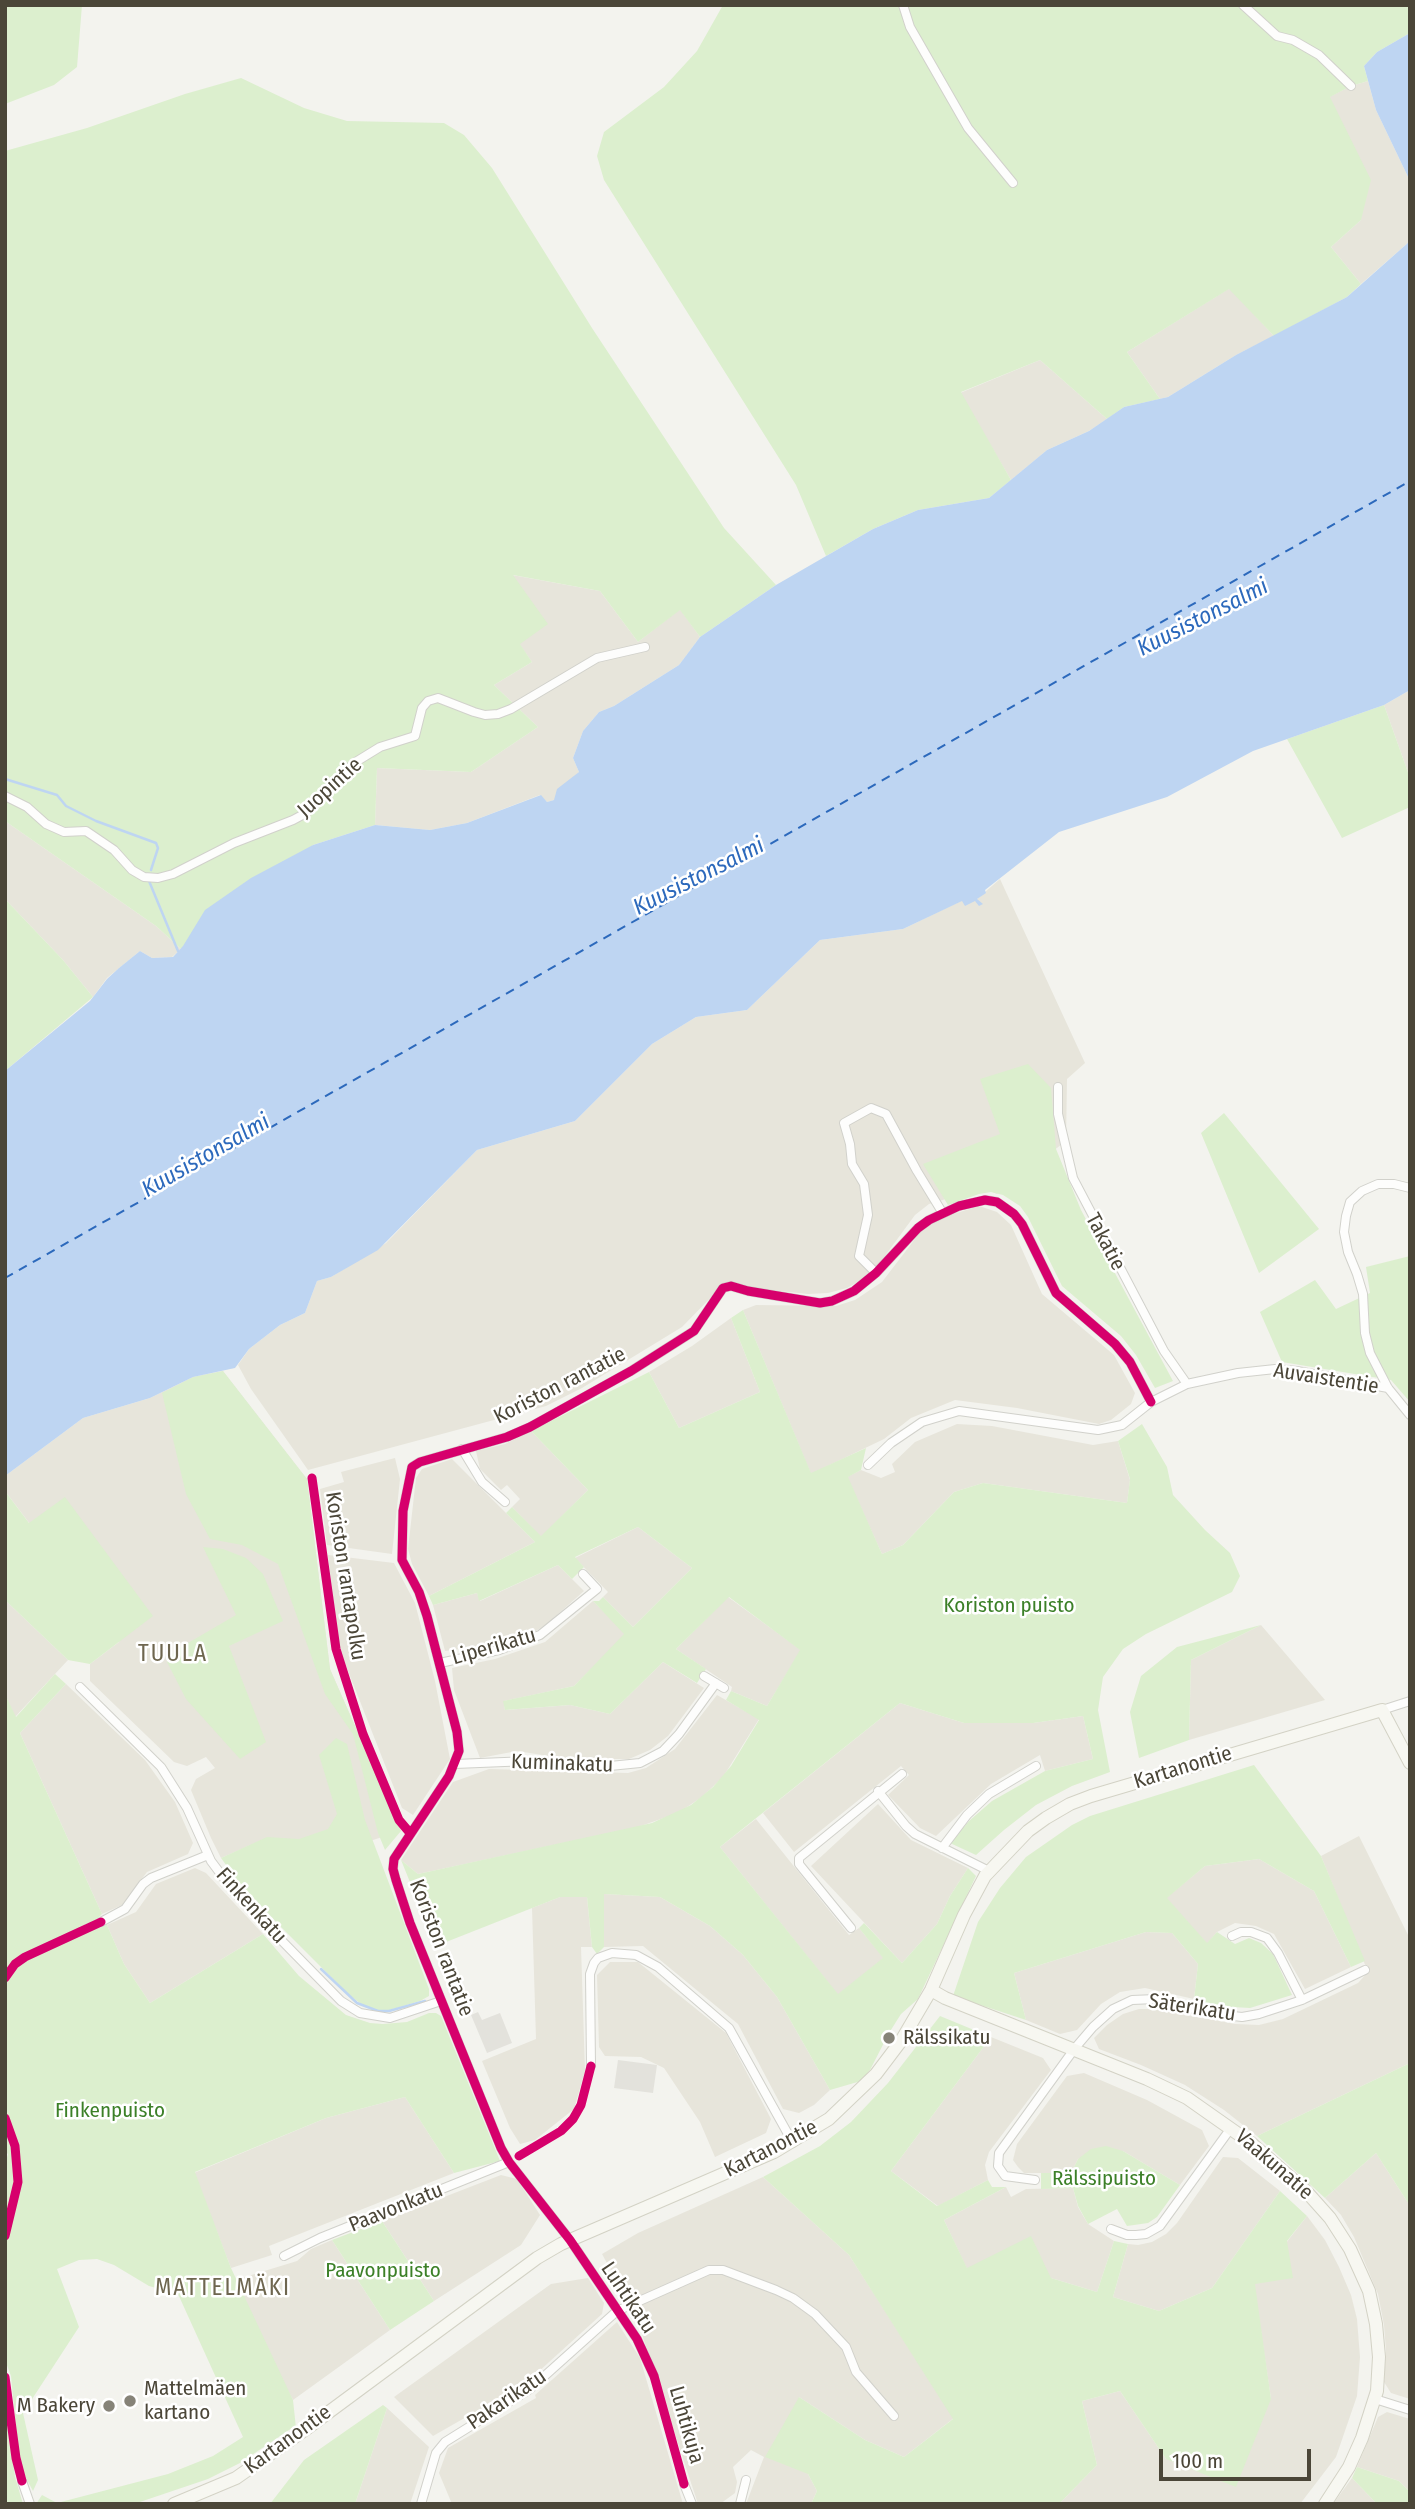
<!DOCTYPE html>
<html>
<head>
<meta charset="utf-8">
<style>
  body { margin:0 }
  #map { position:relative; width:1415px; height:2509px; overflow:hidden; background:#f3f3ee; font-family:"Fira Sans Condensed",sans-serif }
  canvas { display:block }
  .frame { position:absolute; inset:0; border:7px solid #4b4638; pointer-events:none }
  .scale { position:absolute; left:1159px; top:2449px; width:152px; height:32px; box-sizing:border-box; border:4px solid #4b4638; border-top:0; padding-left:9px; font-size:21px; line-height:24px; white-space:nowrap; color:#4b4638; -webkit-text-stroke:5px #fff; paint-order:stroke }
</style>
</head>
<body>
<div id="map">
<canvas width="1415" height="2509"></canvas>
<div class="frame"></div>
<div class="scale">100 m</div>
</div>
<script>
const ctx = document.querySelector('canvas').getContext('2d');
ctx.lineJoin = 'round';
function fillPath(path, color) {
  ctx.fillStyle = color;
  ctx.fill(path, 'evenodd');
}
function poly(rows) {
  const path = new Path2D();
  for (const r of rows) {
    path.moveTo(r[0], r[1]);
    for (let i = 2; i < r.length; i += 2) path.lineTo(r[i], r[i + 1]);
  }
  return path;
}
function strokePath(path, color, width, dash) {
  ctx.strokeStyle = color;
  ctx.lineWidth = width;
  ctx.lineCap = dash ? 'butt' : 'round';
  ctx.setLineDash(dash || []);
  ctx.stroke(path);
}
function write(font, color, halo, rows, align = 'center') {
  ctx.font = font + ' "Fira Sans Condensed",sans-serif';
  ctx.lineWidth = 5;
  ctx.setLineDash([]);
  ctx.textBaseline = 'middle';
  ctx.strokeStyle = halo;
  ctx.fillStyle = color;
  for (const [text, x, y, turn = 0] of rows) {
    ctx.save();
    ctx.translate(x, y);
    ctx.rotate((+turn || 0) * Math.PI / 180);
    ctx.textAlign = isNaN(turn) ? turn : align;
    if (halo) ctx.strokeText(text, 0, 0);
    ctx.fillText(text, 0, 0);
    ctx.restore();
  }
}
const residential = poly([
  [1368,81,1376,110,1410,181,1410,241,1361,284,1331,247,1361,220,1329,97,1351,86],
  [1230,288,1274,336,1236,355,1168,397,1160,399,1127,352],
  [1040,360,1107,419,1089,431,1047,450,1011,480,960,393],
  [512,575,600,591,638,642,680,609,700,637,679,665,614,706,599,712,583,731,573,758,579,772,554,800,547,802,540,795,467,823,430,830,375,825,377,768,471,772,538,727,494,685,532,662,520,645],
  [1410,690,1410,778,1384,705],
  [5,821,156,926,181,949,172,957,152,958,140,951,107,978,93,997,63,960,5,899],
  [1000,879,1085,1063,1067,1079,1066,1141,997,1194,988,1190,973,1191,929,1204,915,1215,879,1264,865,1278,847,1288,828,1293,808,1294,723,1285,682,1327,582,1388,546,1406,308,1470,251,1389,238,1365,249,1349,280,1325,305,1313,317,1281,331,1277,386,1243,477,1150,575,1121,652,1044,696,1017,747,1010,820,940,903,929,963,900,977,899],
  [979,1206,997,1212,1011,1225,1042,1294,1114,1355,1135,1393,1131,1404,1111,1420,1099,1424,1017,1408,955,1400,911,1418,884,1439,811,1474,743,1310,756,1305,836,1306,855,1300,882,1282,928,1222],
  [731,1318,760,1392,679,1428,649,1372,692,1346],
  [223,1371,307,1479,330,1669,401,1831,289,1867,267,1838,221,1858,211,1838,191,1790,196,1779,215,1768,206,1757,187,1766,174,1762,90,1681,90,1664,119,1642,5,1491,5,1476,83,1418,150,1398,193,1377],
  [957,1424,992,1426,1093,1445,1118,1441,1130,1480,1127,1503,983,1483,954,1492,903,1545,882,1554,847,1477,861,1470,881,1478,895,1472,892,1464,915,1442],
  [531,1431,588,1490,541,1537,512,1507,520,1499,507,1485,501,1490,480,1469,476,1451,505,1444],
  [395,1458,400,1479,392,1554,327,1545,320,1489,344,1482,341,1472],
  [452,1459,535,1542,429,1596,412,1564,408,1549,416,1478,422,1469],
  [638,1527,692,1568,633,1627,603,1597,608,1592,575,1558],
  [328,1555,394,1563,415,1603,435,1681,450,1759,413,1815,402,1808,339,1648],
  [558,1565,584,1591,548,1623,533,1633,501,1644,445,1651,433,1605,477,1593,480,1601],
  [728,1597,801,1650,767,1706,731,1691,732,1687,676,1649],
  [5,1600,68,1660,15,1717,5,1694],
  [593,1601,626,1634,574,1686,504,1701,505,1710,570,1705,610,1714,663,1662,704,1688,668,1736,650,1750,629,1759,568,1759,517,1751,480,1758,454,1690,452,1668,495,1659,545,1642],
  [1261,1625,1325,1700,1189,1740,1191,1660],
  [66,1684,145,1760,175,1802,193,1843,188,1854,147,1872,122,1905,102,1914,20,1733],
  [717,1695,759,1719,723,1777,702,1797,678,1813,638,1827,418,1874,401,1860,453,1782,489,1769,628,1773,646,1768,675,1749],
  [900,1703,964,1723,1033,1723,1083,1716,1093,1759,1045,1771,1040,1755,991,1784,936,1836,920,1828,888,1795,909,1775,901,1766,794,1852,763,1813],
  [878,1804,911,1840,968,1868,950,1896,937,1924,902,1963,811,1866],
  [756,1819,849,1935,859,1928,884,1958,838,1995,720,1847],
  [1359,1836,1410,1939,1410,2063,1257,2136,1224,2110,1185,2085,1141,2065,1099,2049,1094,2038,1107,2025,1123,2014,1139,2009,1156,2009,1235,2024,1259,2025,1283,2019,1358,1983,1368,1972,1321,1856],
  [1259,1859,1314,1891,1351,1967,1305,1989,1274,1934,1256,1926,1235,1923,1217,1932,1207,1944,1166,1898,1205,1866],
  [195,1868,206,1873,263,1934,150,2003,124,1964,107,1925,136,1912,156,1884],
  [604,1894,660,1897,710,1926,743,1955,777,1997,830,2090,814,2105,799,2113,783,2109,738,2024,643,1946,604,1947],
  [560,1897,587,1897,592,1947,581,1947,585,2071,574,2109,535,2140,520,2144,510,2128,482,2061,536,2039,532,1908],
  [1146,1932,1172,1933,1198,1964,1194,1999,1145,1988,1120,1992,1101,2004,1077,2030,1060,2034,1026,2020,1014,1973],
  [610,1962,638,1962,726,2033,771,2119,766,2133,715,2157,700,2122,664,2068,641,2057,605,2056,599,2047,597,1975],
  [991,2037,1043,2058,1051,2070,989,2152,985,2165,988,2180,938,2206,891,2171],
  [1084,2073,1147,2100,1202,2130,1209,2146,1180,2185,1123,2151,1078,2159,1071,2173,1024,2173,1018,2167,1013,2160,1017,2144,1067,2076],
  [405,2097,454,2173,269,2246,272,2255,231,2268,194,2173,326,2118],
  [1376,2153,1410,2206,1410,2399,1391,2393,1384,2382,1386,2351,1384,2325,1378,2294,1354,2237,1341,2215,1325,2198],
  [1223,2157,1238,2158,1280,2191,1212,2288,1159,2311,1113,2297,1128,2244,1138,2245,1152,2242,1166,2234,1177,2223],
  [501,2175,517,2179,540,2215,521,2245,434,2301,382,2221],
  [763,2177,849,2255,954,2418,904,2457,865,2440,799,2397,808,2474,817,2491,811,2504,746,2504,764,2457,751,2450,733,2467,737,2482,735,2493,720,2504,698,2504,636,2316,602,2254,638,2233],
  [1006,2187,1011,2197,1026,2189,1073,2188,1078,2207,1088,2224,1114,2241,1097,2292,1051,2278,967,2269,944,2220],
  [1307,2216,1325,2240,1339,2267,1351,2295,1357,2319,1360,2357,1357,2396,1336,2457,1300,2504,1059,2504,1097,2465,1082,2401,1120,2391,1166,2459,1271,2399,1254,2284],
  [332,2240,390,2330,293,2400,265,2347,235,2280,297,2261,311,2249],
  [588,2278,604,2303,602,2314,526,2383,433,2436,394,2397,551,2284],
  [617,2322,640,2358,683,2504,452,2504,439,2473,448,2448,536,2398,535,2395],
  [387,2408,429,2447,410,2504,355,2504],
  [1387,2412,1410,2419,1410,2492,1399,2481,1357,2467,1378,2417],
  [1352,2478,1377,2504,1333,2504]
]);
const green = poly([
  [5,5,82,5,77,67,54,85,5,104],
  [723,5,1410,5,1410,33,1377,52,1364,66,1368,81,1351,86,1330,97,1371,180,1361,220,1331,247,1361,284,1347,297,1274,336,1229,289,1127,352,1160,399,1124,407,1107,419,1040,360,961,392,1011,480,989,498,918,510,873,529,826,556,796,485,604,180,597,156,604,132,664,87,697,51],
  [241,78,304,108,347,121,444,123,464,135,492,168,592,328,724,528,776,585,700,637,680,610,638,642,600,591,513,575,548,624,520,644,532,662,494,685,538,727,471,772,377,768,375,825,313,845,181,949,156,926,5,821,5,151,87,128,185,94],
  [1384,705,1410,778,1410,807,1342,838,1287,739],
  [5,899,63,960,93,997,5,1071],
  [1028,1064,1051,1088,1056,1149,1081,1210,1173,1381,1155,1388,1136,1355,1121,1336,1062,1286,1028,1217,1020,1206,1003,1195,991,1192,979,1194,948,1205,923,1164,1000,1134,980,1079],
  [1224,1113,1319,1229,1259,1273,1201,1133],
  [1410,1256,1410,1402,1391,1380,1282,1362,1260,1312,1315,1280,1336,1309,1370,1293,1366,1267],
  [743,1310,811,1473,866,1448,861,1470,848,1477,882,1554,903,1545,954,1492,983,1483,1127,1503,1130,1479,1118,1441,1142,1424,1167,1467,1173,1495,1205,1530,1230,1553,1240,1576,1232,1592,1146,1634,1123,1649,1103,1677,1098,1710,1110,1772,1072,1786,1036,1805,1004,1830,976,1855,950,1843,969,1821,992,1801,1045,1771,1093,1759,1083,1716,1033,1723,964,1723,900,1703,720,1847,838,1994,883,1958,859,1928,864,1923,902,1963,937,1924,950,1896,968,1868,976,1876,918,1999,901,2014,889,2033,870,2070,861,2081,830,2090,777,1997,743,1955,710,1926,660,1897,604,1894,604,1947,597,1954,592,1947,587,1897,560,1897,436,1946,401,1860,418,1874,652,1823,691,1805,713,1787,731,1766,759,1720,726,1700,731,1691,767,1706,800,1650,729,1597,676,1649,706,1669,697,1683,663,1662,610,1714,570,1705,505,1710,503,1701,574,1686,624,1634,593,1601,599,1601,603,1597,633,1627,692,1568,638,1527,575,1557,584,1567,572,1579,558,1565,479,1601,477,1593,433,1605,429,1596,535,1542,506,1513,512,1507,541,1536,588,1490,531,1431,649,1372,679,1428,760,1392,731,1318],
  [223,1371,307,1479,330,1669,401,1831,385,1850,378,1833,353,1734,325,1694,278,1564,242,1545,210,1539,186,1494,162,1393,193,1377],
  [5,1491,29,1523,65,1497,153,1616,90,1664,68,1660,5,1600],
  [203,1547,223,1549,246,1558,263,1574,283,1621,229,1646,266,1742,240,1759,186,1699,167,1662,176,1650,236,1615],
  [1261,1625,1191,1660,1189,1740,1139,1758,1130,1712,1141,1676,1177,1647],
  [55,1674,66,1684,20,1733,102,1914,95,1921,79,1927,82,1933,107,1925,124,1964,150,2003,263,1934,299,1976,346,2015,370,2023,383,2024,407,2022,429,2013,436,2013,441,2016,500,2161,454,2173,405,2097,326,2118,195,2172,231,2268,293,2400,296,2428,295,2426,240,2463,208,2479,134,2504,36,2504,42,2495,57,2503,168,2474,213,2456,243,2437,178,2294,149,2286,114,2265,97,2259,79,2260,57,2269,79,2327,23,2413,38,2480,33,2491,24,2474,18,2448,11,2376,5,2360,5,2164,8,2154,5,2152,5,1694,16,1717],
  [336,1738,347,1744,365,1820,429,1989,429,1996,420,2001,383,2012,364,2006,349,1995,280,1926,237,1880,221,1858,267,1837,299,1839,328,1829,337,1814,319,1755],
  [1254,1765,1321,1856,1365,1961,1351,1967,1314,1891,1259,1859,1205,1866,1167,1898,1207,1943,1217,1932,1235,1944,1249,1938,1261,1943,1273,1954,1292,1995,1250,2008,1216,2006,1194,1999,1198,1964,1172,1933,1146,1932,1014,1973,1026,2020,953,1996,978,1922,1000,1888,1026,1857,1072,1825,1090,1816],
  [940,2016,991,2037,891,2171,937,2206,988,2180,992,2187,1006,2187,944,2220,967,2268,1031,2236,1051,2278,1097,2292,1114,2241,1128,2244,1113,2297,1159,2311,1212,2288,1280,2191,1307,2216,1287,2241,1293,2278,1255,2284,1271,2399,1236,2487,1166,2459,1120,2391,1082,2401,1097,2465,1059,2504,811,2504,817,2491,808,2474,765,2457,799,2397,865,2440,904,2457,953,2419,849,2255,763,2177,820,2146,851,2122,888,2083],
  [1410,2063,1410,2206,1376,2153,1325,2198,1257,2136],
  [1106,2146,1123,2151,1180,2185,1157,2217,1148,2223,1127,2226,1117,2209,1088,2224,1078,2206,1073,2188,1041,2189,1041,2173,1071,2173,1078,2159,1091,2149],
  [382,2221,434,2301,390,2330,332,2240],
  [5,2405,15,2477,23,2504,5,2504],
  [383,2405,387,2408,355,2504,270,2504,304,2460],
  [1357,2467,1399,2481,1410,2492,1410,2504,1377,2504,1352,2478]
]);
const parking = poly([
  [478,2012,482,2020,500,2013,512,2043,487,2053,471,2015],
  [618,2060,657,2065,653,2093,614,2088]
]);
const water = poly([
  [1410,33,1410,181,1376,110,1364,66,1377,52],
  [1410,241,1410,690,1384,705,1253,751,1167,797,1059,832,985,890,986,893,977,899,983,904,979,906,975,901,965,906,962,901,903,929,820,940,747,1010,696,1017,652,1044,575,1121,477,1150,378,1250,331,1277,317,1281,305,1313,280,1325,249,1349,235,1368,193,1377,150,1398,83,1418,5,1476,5,1071,90,1001,107,979,119,968,140,951,152,958,173,957,183,946,205,910,251,878,313,845,375,825,430,830,467,823,541,795,547,802,554,800,557,789,579,772,573,758,583,731,599,712,614,706,679,665,700,637,776,585,873,529,918,510,989,498,1047,450,1089,431,1124,407,1168,397,1236,355,1347,297]
]);
const stream = poly([
  [5,779,57,795,66,806,96,821,156,843,158,848,151,870],
  [149,881,178,951],
  [321,1969,357,2003,378,2011,389,2011,425,2001]
]);
const ferry = poly([
  [5,1278,1410,481]
]);
const street = poly([
  [903,5,910,27,968,128,1013,183],
  [1243,5,1277,36,1293,40,1319,55,1351,86],
  [5,796,27,807,46,824,64,832,86,831,114,850,132,870,144,877,158,878,173,874,234,843,293,820,306,813,354,763,380,747,415,736,422,708,428,701,438,698,474,712,485,715,498,714,511,709,597,658,645,647],
  [1058,1087,1058,1114,1073,1178,1164,1351,1187,1384],
  [1410,1188,1394,1184,1378,1184,1362,1191,1350,1202,1346,1216,1344,1232,1348,1252,1357,1274,1363,1294,1365,1333,1370,1353,1388,1388,1410,1415],
  [876,1273,859,1256,868,1215,864,1184,852,1164,850,1144,844,1123,871,1108,886,1114,917,1171,942,1212],
  [462,1449,482,1482,505,1502],
  [868,1465,891,1443,922,1422,959,1411,1098,1430,1122,1425,1151,1402,1187,1384,1238,1373,1275,1369,1297,1371,1388,1388],
  [440,1663,499,1650,540,1635,597,1589,583,1574],
  [704,1676,724,1688],
  [80,1687,161,1767,187,1808,211,1861,235,1893,341,2001,360,2013,390,2018,441,2001],
  [1382,1710,1410,1701],
  [455,1764,529,1761,610,1766,640,1763,663,1751,679,1734,716,1683],
  [878,1791,906,1826,915,1834,989,1871],
  [942,1848,967,1815,989,1794,1036,1766],
  [101,1922,125,1909,143,1884,151,1878,208,1855],
  [851,1928,803,1869,799,1864,799,1858,902,1774],
  [1302,2000,1365,1970],
  [591,2066,590,1974,594,1963,598,1958,612,1953,636,1955,658,1967,729,2028,793,2143],
  [1035,2180,1005,2176,998,2166,999,2153,1075,2048,1093,2027,1113,2009,1132,2000,1156,1999,1208,2013,1242,2017,1259,2014,1302,2000,1278,1953,1267,1938,1251,1932,1241,1932,1232,1936],
  [1111,2229,1127,2235,1136,2235,1146,2234,1160,2226,1231,2128],
  [284,2256,320,2238,509,2162],
  [654,2376,637,2339,570,2240,509,2162,501,2148,410,1923,396,1880,393,1869,394,1859,449,1776,459,1751,457,1732,427,1616,419,1592,402,1560,403,1511,412,1467,420,1462,507,1437,530,1427,631,1371,694,1331,723,1288,731,1286,748,1291,820,1303,832,1301,854,1291,876,1273,918,1228,929,1220,959,1206,985,1200,997,1202,1014,1214,1022,1224,1056,1293,1115,1344,1130,1362,1151,1402],
  [1375,2399,1410,2410],
  [22,2481,30,2504],
  [684,2484,692,2504],
  [421,2504,436,2453,445,2442,530,2389,617,2311,709,2270,723,2270,776,2290,793,2298,815,2314,846,2347,856,2372,894,2416],
  [740,2504,746,2480]
]);
const secondary = poly([
  [931,1990,945,1998,1147,2079,1187,2098,1251,2143,1305,2190,1330,2218,1350,2249,1369,2291,1376,2324,1379,2357,1377,2391,1362,2438,1349,2467,1325,2504],
  [174,2504,236,2478,306,2429,537,2258,561,2244,774,2152,829,2119,876,2074,901,2041,931,1990,964,1915,985,1876,1028,1831,1046,1818,1070,1804,1091,1796,1382,1710,1410,1763]
]);
const cycleway = poly([
  [312,1478,336,1649,363,1734,399,1820,410,1833],
  [5,1978,15,1964,25,1957,101,1922],
  [5,2118,15,2146,18,2182,5,2236],
  [519,2156,561,2131,573,2119,581,2105,591,2066],
  [5,2377,16,2458,22,2481],
  [684,2484,654,2376,637,2339,570,2240,509,2162,501,2148,410,1923,396,1880,393,1869,394,1859,449,1776,459,1751,457,1732,427,1616,419,1592,402,1560,403,1511,412,1467,420,1462,507,1437,530,1427,631,1371,694,1331,723,1288,731,1286,748,1291,820,1303,832,1301,854,1291,876,1273,918,1228,929,1220,959,1206,985,1200,997,1202,1014,1214,1022,1224,1056,1293,1115,1344,1130,1362,1151,1402]
]);
const markers = [
  [889,2038,7,"#868378"],
  [130,2401,7,"#868378"],
  [109,2406,7,"#868378"]
];
const streetNames = [
  ["Juopintie",330,788,-42],
  ["Takatie",1105,1242,62],
  ["Auvaistentie",1326,1379,9],
  ["Koriston rantatie",560,1386,-27],
  ["Koriston rantapolku",345,1576,81],
  ["Liperikatu",494,1647,-16],
  ["Kuminakatu",562,1764,2],
  ["Kartanontie",1183,1768,-17],
  ["Finkenkatu",251,1906,48],
  ["Koriston rantatie",441,1948,69],
  ["Säterikatu",1192,2008,9],
  ["Kartanontie",771,2149,-27],
  ["Vaakunatie",1274,2165,41],
  ["Paavonkatu",396,2208,-22],
  ["Luhtikatu",628,2298,56],
  ["Pakarikatu",507,2400,-34],
  ["Luhtikuja",686,2425,74],
  ["Kartanontie",288,2440,-36]
];
const parkNames = [
  ["Koriston puisto",1009,1606],
  ["Finkenpuisto",110,2111],
  ["Rälssipuisto",1104,2179],
  ["Paavonpuisto",383,2271]
];
const poiNames = [
  ["Rälssikatu",903,2038],
  ["Mattelmäen",144,2389],
  ["kartano",144,2413],
  ["M Bakery",95,2406,"right"]
];
const waterNames = [
  ["Kuusistonsalmi",1203,618,-27],
  ["Kuusistonsalmi",699,877,-27],
  ["Kuusistonsalmi",206,1156,-30]
];
const neighbourhoodNames = [
  ["TUULA",173,1655],
  ["MATTELMÄKI",223,2289]
];
fillPath(residential, '#e7e5db');
fillPath(green, '#dcefce');
fillPath(parking, '#e3e2dc');
fillPath(water, '#bed5f2');
strokePath(stream, '#bed5f2', 2.5);
strokePath(ferry, '#2c69bc', 2, [9, 7]);
strokePath(street, '#d1d1cb', 10);
strokePath(secondary, '#d3d2c5', 14);
strokePath(street, '#fdfdfc', 8);
strokePath(secondary, '#f7f7f1', 12);
strokePath(cycleway, '#d6006c', 9);
for (const [x, y, r, color] of markers) {
  const dot = new Path2D();
  dot.arc(x, y, r, 0, 2 * Math.PI);
  ctx.fillStyle = color;
  ctx.fill(dot);
  strokePath(dot, '#fff', 2.5);
}
write('21px', '#4b4638', '#fff', streetNames);
write('21px', '#3c8028', '#fff', parkNames);
write('21px', '#4b4638', '#fff', poiNames, 'left');
write('italic 23px', '#2c69bc', '#fff', waterNames);
ctx.letterSpacing = '2px';
write('23px', '#6e664f', '#fff', neighbourhoodNames);
ctx.letterSpacing = '0px';
</script>
</body>
</html>
